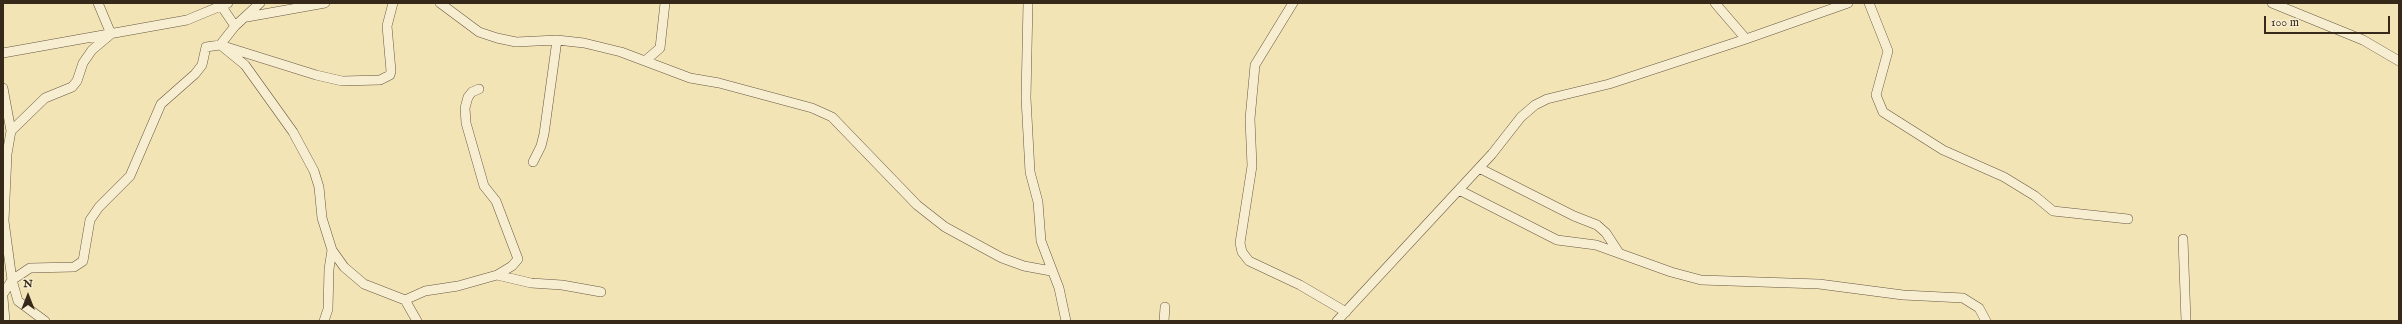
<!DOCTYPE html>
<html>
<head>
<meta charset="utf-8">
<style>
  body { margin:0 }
  #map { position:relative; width:2402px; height:324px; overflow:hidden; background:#f3e4b6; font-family:"IM FELL English",serif }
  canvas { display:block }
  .frame { position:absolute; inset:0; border:4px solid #372919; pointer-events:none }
  .north { position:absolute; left:8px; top:276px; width:40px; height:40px; -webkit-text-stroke:3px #f7edd0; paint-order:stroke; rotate:0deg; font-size:11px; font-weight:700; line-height:16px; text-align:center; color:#372919 }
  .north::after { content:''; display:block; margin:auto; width:14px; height:18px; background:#372919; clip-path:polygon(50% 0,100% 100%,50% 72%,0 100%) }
  .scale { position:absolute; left:2264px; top:16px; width:126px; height:18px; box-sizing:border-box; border:2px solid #372919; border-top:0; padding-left:5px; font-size:12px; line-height:14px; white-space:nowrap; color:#372919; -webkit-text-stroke:3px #f7edd0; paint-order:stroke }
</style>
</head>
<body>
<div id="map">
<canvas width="2402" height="324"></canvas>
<div class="frame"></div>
<div class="north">N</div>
<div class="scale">100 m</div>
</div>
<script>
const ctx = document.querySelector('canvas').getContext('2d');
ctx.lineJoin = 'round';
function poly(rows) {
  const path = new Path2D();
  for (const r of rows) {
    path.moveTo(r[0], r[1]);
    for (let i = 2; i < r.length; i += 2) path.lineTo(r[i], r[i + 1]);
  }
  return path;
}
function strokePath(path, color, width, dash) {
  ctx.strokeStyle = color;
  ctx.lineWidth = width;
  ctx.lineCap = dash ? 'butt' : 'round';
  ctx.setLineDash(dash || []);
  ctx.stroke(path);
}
const minor = poly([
  [440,3,479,32,497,38,516,42,557,40,584,43,621,52,690,78,719,83,812,108,832,117,917,205,945,227,1002,258,1024,266,1051,271],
  [1028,3,1026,98,1030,172,1038,202,1041,241,1059,288,1066,321],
  [1293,3,1255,65,1250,119,1252,166,1240,243,1242,252,1249,261,1300,285,1346,312],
  [1715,3,1746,39],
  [1869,3,1888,51,1876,95,1883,112,1943,150,2004,177,2035,196,2053,211,2128,219],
  [2272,3,2363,40,2399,61],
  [222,7,235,26],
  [247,17,325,3],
  [220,45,235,26,260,3],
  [223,47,245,65,293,132,314,171,319,187,322,218,332,250,329,269,328,309,324,321],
  [3,53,187,20,228,3],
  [645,61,660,48,665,3],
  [3,88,11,131,7,154,4,221,12,280,18,301,45,321],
  [11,131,45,98,72,87,77,81,83,63,92,50,111,34,98,3],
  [533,162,541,146,544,134,557,40],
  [1479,168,1574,216,1597,225,1606,233,1619,253],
  [1459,190,1557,240,1596,245,1671,272,1701,280,1819,284,1903,295,1963,298,1979,308,1986,321],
  [2183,239,2186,321],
  [332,250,344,267,364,284,405,300,425,291,458,286,497,275,512,266,518,259,496,201,484,186,466,123,465,108,468,97,472,92,479,89],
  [497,275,531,283,562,285,601,292],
  [3,294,12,280,30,268,74,267,83,261,90,220,99,207,130,176,161,104,195,74,202,65,206,47,220,45,316,75,342,81,380,80,390,75,391,71,387,26,393,3],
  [3,298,5,321],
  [405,300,417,321],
  [1164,321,1165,307],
  [1337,321,1492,154,1521,117,1535,105,1547,99,1609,84,1746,39,1848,3]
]);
strokePath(minor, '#665840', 10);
strokePath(minor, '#f7edd0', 9);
</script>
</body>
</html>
